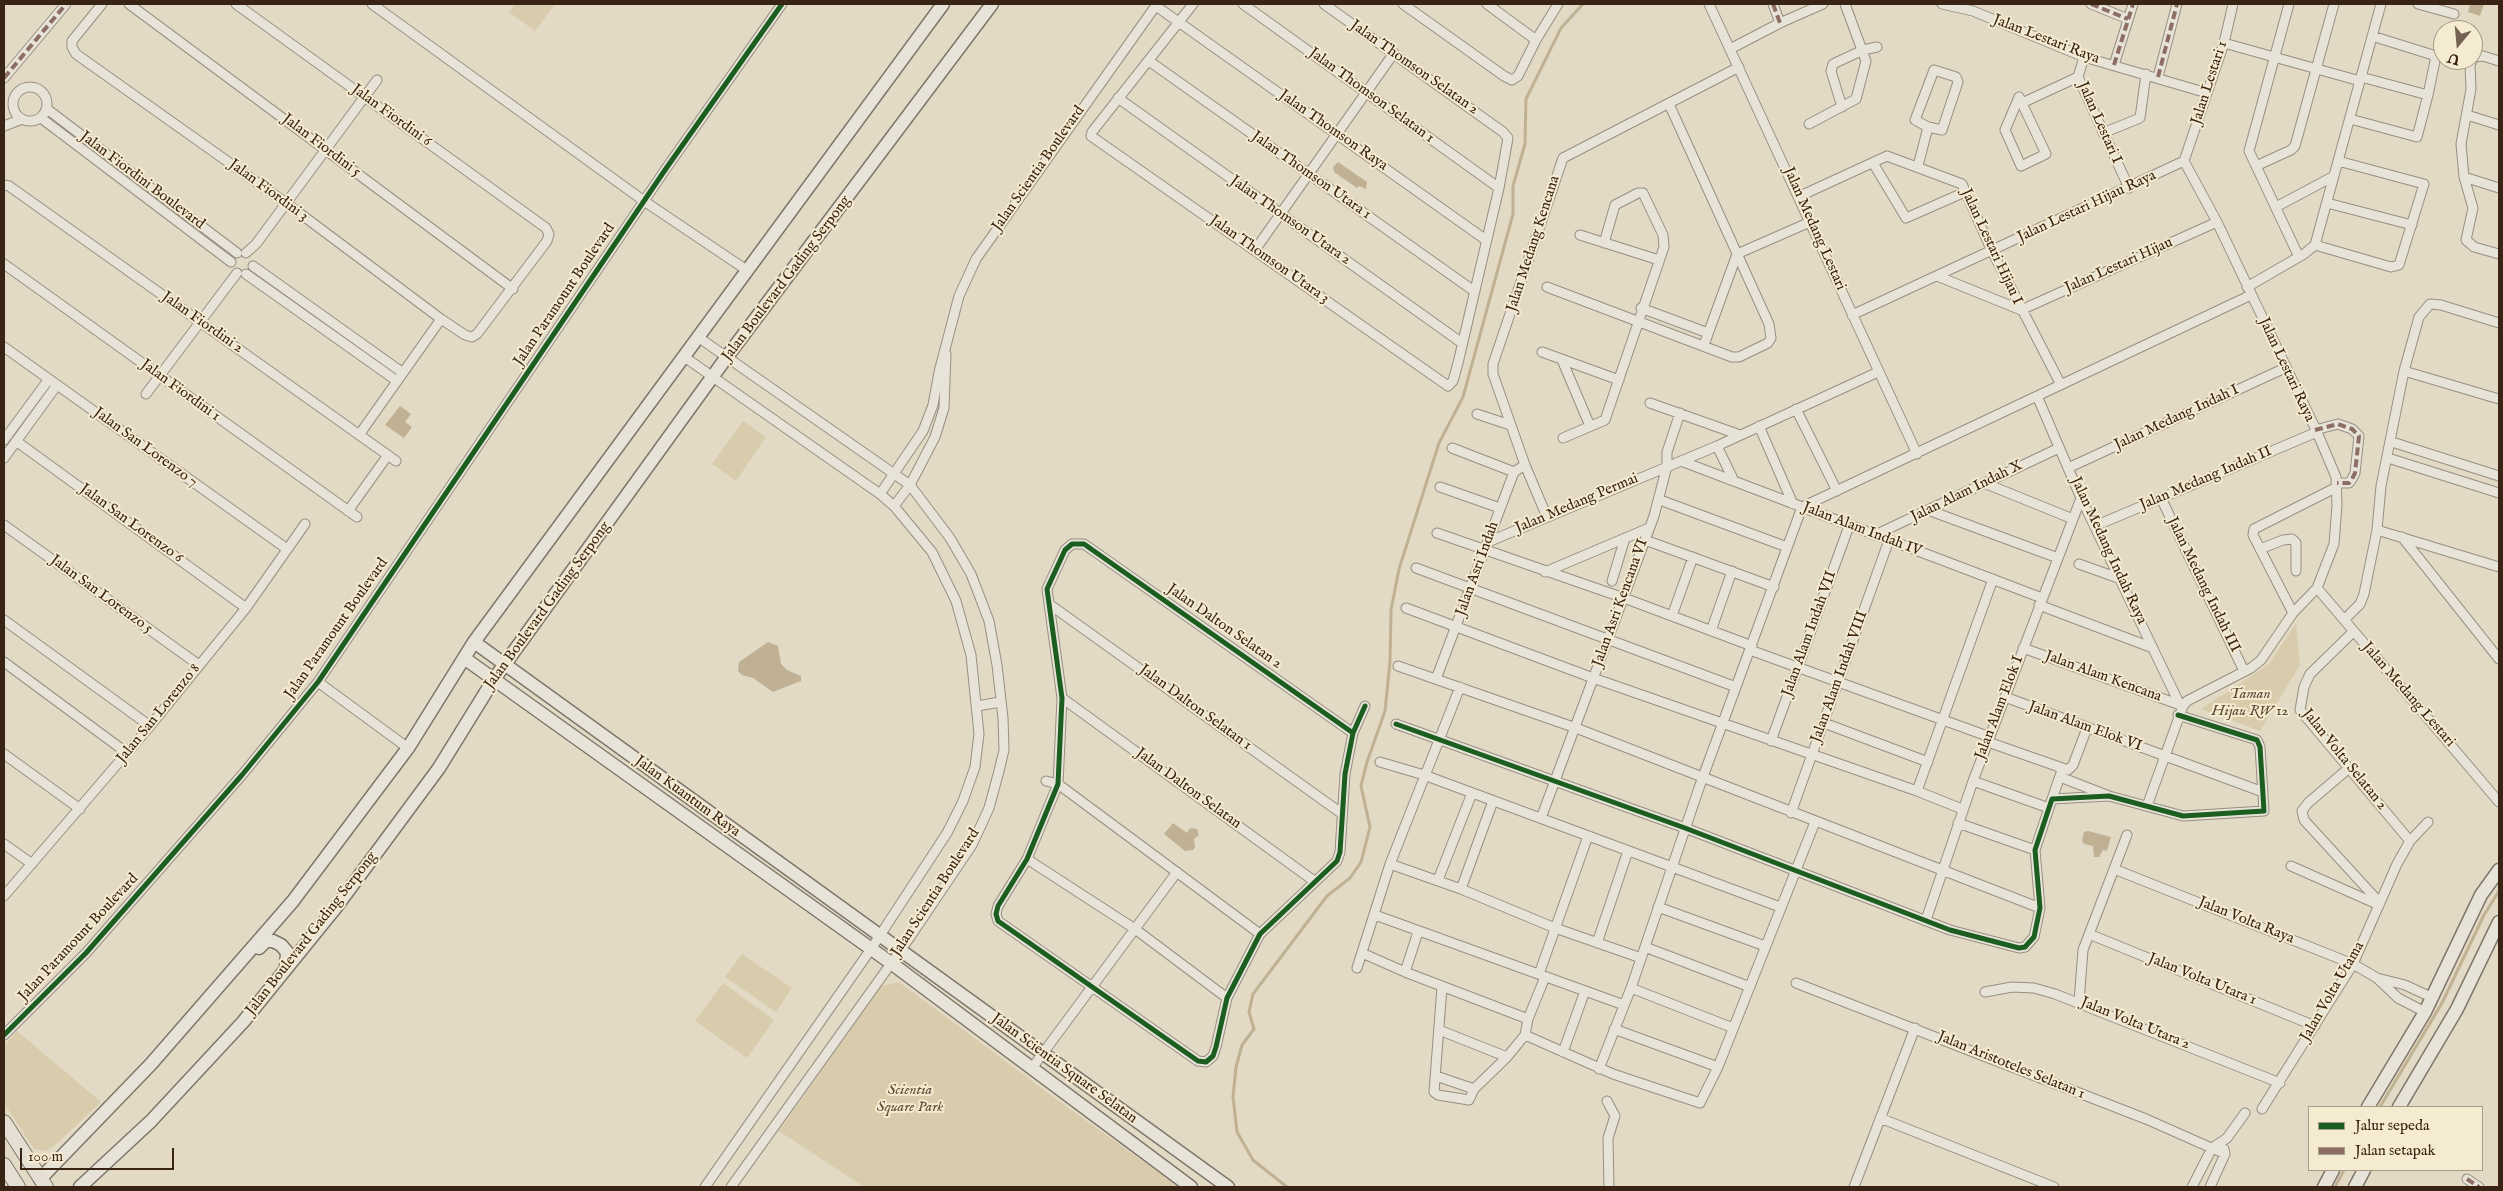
<!DOCTYPE html>
<html>
<head>
<meta charset="utf-8">
<style>
  body { margin:0 }
  #map { position:relative; width:2503px; height:1191px; overflow:hidden; background:#e2dac4; font-family:"IM FELL English",serif }
  canvas { display:block }
  .frame { position:absolute; inset:0; border:5px solid #382315; pointer-events:none }
  .legend { position:absolute; left:2308px; top:1106px; width:175px; height:65px; box-sizing:border-box; background:#f5ebd0; border:1px solid #a99b85; margin:0; padding:6px 9px; list-style:none; font-size:15px; color:#382315 }
  .legend li { display:flex; align-items:center; gap:10px; height:25px }
  .legend b { width:25px; border:1px solid #a99b85 }
  .north { position:absolute; left:2433px; top:20px; width:50px; height:50px; box-sizing:border-box; background:#f5ebd0; border:1px solid #a99b85; border-radius:50%; rotate:197deg; font-size:14px; font-weight:700; line-height:20px; text-align:center; color:#382315 }
  .north::after { content:''; display:block; margin:auto; width:18px; height:22px; background:#746352; clip-path:polygon(50% 0,100% 100%,50% 72%,0 100%) }
  .scale { position:absolute; left:20px; top:1148px; width:154px; height:22px; box-sizing:border-box; border:2px solid #382315; border-top:0; padding-left:6px; font-size:15px; line-height:18px; white-space:nowrap; color:#382315; -webkit-text-stroke:4px #f5ebd0; paint-order:stroke }
</style>
</head>
<body>
<div id="map">
<canvas width="2503" height="1191"></canvas>
<div class="frame"></div>
<ul class="legend">
<li><b style="height:6px;background:#1b5e20"></b>Jalur sepeda</li>
<li><b style="height:6px;background:#8d6e63"></b>Jalan setapak</li>
</ul>
<div class="north">U</div>
<div class="scale">100 m</div>
</div>
<script>
const ctx = document.querySelector('canvas').getContext('2d');
ctx.lineJoin = 'round';
function fillPath(path, color) {
  ctx.fillStyle = color;
  ctx.fill(path, 'evenodd');
}
function poly(rows) {
  const path = new Path2D();
  for (const r of rows) {
    if (r.length === 3) {
      path.moveTo(r[0] + r[2], r[1]);
      path.arc(r[0], r[1], r[2], 0, 2 * Math.PI);
      continue;
    }
    path.moveTo(r[0], r[1]);
    for (let i = 2; i < r.length; i += 2) path.lineTo(r[i], r[i + 1]);
  }
  return path;
}
function strokePath(path, color, width, dash) {
  ctx.strokeStyle = color;
  ctx.lineWidth = width;
  ctx.lineCap = dash ? 'butt' : 'round';
  ctx.setLineDash(dash || []);
  ctx.stroke(path);
}
function write(font, color, halo, rows, align = 'center') {
  ctx.font = font + ' "IM FELL English",serif';
  ctx.lineWidth = 4;
  ctx.setLineDash([]);
  ctx.textBaseline = 'middle';
  ctx.strokeStyle = halo;
  ctx.fillStyle = color;
  for (const [text, x, y, turn = 0] of rows) {
    ctx.save();
    ctx.translate(x, y);
    ctx.rotate((+turn || 0) * Math.PI / 180);
    ctx.textAlign = isNaN(turn) ? turn : align;
    if (halo) ctx.strokeText(text, 0, 0);
    ctx.fillText(text, 0, 0);
    ctx.restore();
  }
}
const green = poly([
  [515,4,555,4,535,31,509,12],
  [743,421,766,437,736,481,712,464],
  [2296,623,2300,665,2260,731,2201,709,2268,665],
  [742,954,792,988,776,1012,725,977],
  [899,982,1060,1102,1179,1187,864,1187,779,1131,881,986],
  [723,983,774,1020,747,1058,695,1021],
  [17,1031,101,1102,54,1146,45,1151,34,1149,4,1103,4,1046]
]);
const water = poly([
  [2470,4,2484,4,2480,16,2468,12],
  [1338,162,1367,182,1366,189,1359,186,1357,188,1334,172,1333,167],
  [400,406,411,414,405,422,412,427,404,438,385,425],
  [768,642,778,646,781,664,787,670,801,676,801,681,773,692,753,678,742,675,738,671,739,662],
  [1173,823,1187,833,1190,828,1197,829,1199,835,1194,839,1195,847,1193,850,1185,851,1164,834],
  [2088,831,2111,837,2107,851,2103,850,2099,857,2094,857,2093,846,2084,844,2082,840,2084,832]
]);
const stream = poly([
  [2380,1107,2442,1003,2484,915,2499,891],
  [1287,1187,1253,1160,1237,1132,1233,1097,1236,1067,1242,1045,1254,1029,1249,1012,1253,994,1327,896,1350,878,1361,862,1370,827,1361,786,1367,762,1385,711,1390,662,1391,610,1399,569,1439,443,1463,397,1513,214,1513,186,1525,144,1526,99,1561,28,1583,4],
  [2335,1187,2344,1170]
]);
const street = poly([
  [102,4,72,41,72,47,76,54,286,203,441,319,465,335,472,337,477,334,547,241,549,234,546,228,236,4],
  [129,4,513,289],
  [372,4,644,201,748,271],
  [1193,4,1092,132,1091,136,1448,386,1453,381,1458,363,1499,188,1508,138,1503,132,1324,4],
  [1243,4,1499,188],
  [1403,4,1504,76,1512,80,1518,76,1536,40,1558,4],
  [1487,4,1536,40],
  [1709,4,1917,454],
  [1773,4,1780,23],
  [1942,4,1973,11,2084,57,2207,93],
  [2091,4,2128,19],
  [2289,4,2249,151,2299,257],
  [2418,4,2454,14],
  [1156,6,1486,240],
  [2224,43,2360,81],
  [1730,49,1780,23,1823,4],
  [2084,57,2078,77,2129,188],
  [1149,61,1474,291],
  [2499,61,2483,56,2474,57,2470,65,2471,89,2461,144,2464,177,2473,208,2466,240,2474,247,2499,254],
  [2114,65,2133,4],
  [1934,70,1956,77,1958,82,1942,130,1928,127,1915,120,1934,70],
  [2158,77,2177,4],
  [2361,77,2428,95],
  [4,78,66,4],
  [30,104,17],
  [2019,97,2046,154,2021,166,2005,130,2019,97],
  [1118,98,1462,343],
  [2022,103,2078,77],
  [1842,107,1831,71,1833,64,1863,50,1877,47],
  [47,109,237,253],
  [2467,115,2499,125],
  [41,118,231,262],
  [2350,119,2417,137,2428,95,2436,56,2372,36],
  [1809,124,1856,99,1866,61,1845,4],
  [4,126,22,119],
  [2103,133,2140,118,2146,74],
  [2184,161,2224,43,2233,4],
  [1873,163,1906,218,1965,192],
  [1918,166,1928,127],
  [2256,166,2291,150,2295,146,2334,4],
  [2464,177,2499,188],
  [4,185,9,186,396,461],
  [1800,196,1887,156,1962,184,1992,251,2061,385],
  [2327,203,2412,225],
  [2276,207,2334,176],
  [1580,235,1659,260],
  [2315,245,2391,267,2399,265,2424,184,2338,161],
  [1255,250,1394,53],
  [246,253,256,244,377,80],
  [4,264,357,517],
  [253,266,403,373],
  [246,274,397,381],
  [1937,276,2021,310,2217,222],
  [1547,287,1732,357,1739,357,1768,343,1771,338,1769,324,1669,104],
  [2247,287,2304,254,2315,245,2381,4],
  [1641,308,1708,333],
  [1852,315,2184,161],
  [698,337,910,485,950,538,971,574,981,600,989,621,997,665,1003,718,1004,750,999,771,989,808,972,845,910,937,731,1187],
  [1704,345,1737,254,1810,222],
  [4,347,287,549],
  [1542,352,1619,380],
  [683,356,880,494,894,506,932,552,956,601,971,655,979,734,975,767,963,801,947,833,871,949,705,1187],
  [1562,360,1590,426],
  [2404,371,2499,399],
  [146,394,237,273],
  [2037,396,2081,498,2180,705],
  [1650,403,1740,435],
  [1796,409,1837,491],
  [1477,414,1510,425],
  [1759,426,1793,504],
  [2315,430,2338,424,2352,429,2359,436,2355,473,2352,479,2349,483,2337,483],
  [359,435,441,319],
  [1563,438,1605,420,1664,247,1663,235,1643,193,1638,193,1615,205,1604,243],
  [4,440,49,379],
  [16,441,246,608],
  [2392,442,2499,476],
  [1717,446,1734,481],
  [1452,448,1514,472],
  [4,458,57,385],
  [2388,458,2499,493],
  [1681,461,2042,598],
  [2068,468,2285,368],
  [1984,483,2073,519],
  [1440,487,1500,508],
  [880,494,923,431,933,405,939,372,959,296,976,259,1157,4],
  [2161,498,2244,671],
  [1660,500,1787,547],
  [894,506,910,485,935,437,944,408,946,354],
  [1928,510,2058,558],
  [348,511,388,455],
  [1547,517,1525,465,1493,374,1493,364,1563,158,1739,67],
  [4,525,199,665],
  [2095,526,2317,432],
  [2377,530,2499,567],
  [1437,533,1624,598,1752,646],
  [1875,535,2059,448],
  [2402,537,2499,659],
  [1645,540,1774,587],
  [1488,542,1717,446,1878,372],
  [2260,549,2283,540,2292,539,2296,543,2296,571],
  [2079,564,2121,579],
  [1416,568,1736,687],
  [1545,572,1649,528],
  [1612,581,1625,538],
  [2317,588,2499,802],
  [1049,604,1341,813],
  [2039,605,2153,648],
  [1406,608,1593,678,1917,791,1962,809],
  [2293,613,2253,535,2254,529,2337,487],
  [1672,616,1693,557],
  [4,620,150,726],
  [2344,620,2360,604,2364,594,2377,530,2381,486,2404,371,2419,317,2430,304,2441,305,2499,323],
  [1711,631,1732,571],
  [2353,632,2310,674,2304,687,2300,710,2410,841],
  [2023,648,2183,706],
  [1750,650,1990,737],
  [4,662,127,753],
  [1398,666,1576,728,2040,908],
  [1436,679,1514,472,1525,465],
  [318,682,408,748],
  [2005,697,2263,792],
  [1062,698,1314,881],
  [977,706,1000,702],
  [1824,723,1928,762],
  [1396,724,1685,828,1950,930,2019,948,2025,947,2034,937,2040,908,2035,850,2052,799,2109,796,2183,816,2264,811,2260,747,2257,740,2178,715],
  [1353,733,1084,544,1072,544,1065,550,1047,589,1062,698,1058,784,1027,859,998,906,996,914,998,921,1198,1061,1206,1062,1213,1056,1216,1047,1227,998,1260,934,1337,861,1340,852,1345,774,1353,733,1365,706],
  [1771,741,1849,526],
  [1988,742,2068,770,2073,765,2087,728],
  [4,754,80,809],
  [1380,762,1424,775,1780,907],
  [2349,768,2308,803,2302,811,2304,820,2380,903],
  [2060,777,2109,796],
  [1046,781,1058,784,1260,934],
  [1973,781,2049,808],
  [1917,791,1993,579],
  [2052,799,2061,773],
  [2147,806,2183,706,2187,701,2251,668,2261,660,2293,613,2317,588,2334,544,2337,505,2336,477,2317,432,2217,222,2184,161],
  [1791,813,1889,540],
  [1541,818,1654,516,1667,466,1667,452,1680,413],
  [1958,823,2035,850],
  [4,844,32,864],
  [1027,859,1135,929,1227,998],
  [1390,864,1461,889,1555,928,1641,958],
  [2291,866,2379,905],
  [2114,869,2353,964,2377,978,2398,998,2425,1012],
  [1438,880,1472,793],
  [1461,889,1493,801],
  [4,896,150,726,246,608,305,524],
  [1658,907,1765,946],
  [1375,915,1624,1005],
  [1926,920,1973,781,2081,498],
  [2089,934,2315,1026],
  [1597,943,1628,851],
  [1645,947,1750,987],
  [1362,953,1405,972,1528,1019],
  [1357,968,1390,864,1460,687],
  [1405,972,1418,932],
  [1539,974,1588,836],
  [2377,978,2405,985,2433,998],
  [1796,983,2146,1119,2225,1154],
  [1442,987,1434,1092,1438,1095,1469,1100,1474,1089,1507,1057,1525,1035,1613,1074,1700,1103,1718,1067,1815,822],
  [1631,988,1733,1028],
  [1985,992,2012,987,2034,988,2055,994,2280,1083],
  [2079,1002,2083,950,2127,835],
  [1614,1029,1718,1067],
  [1439,1030,1507,1057],
  [4,1035,86,953,242,775,318,682,665,170,782,4],
  [1525,1035,1528,1019,1545,977],
  [1563,1052,1585,991],
  [1032,1068,1177,872],
  [1599,1069,1631,988,1700,785,1802,507,2251,295],
  [1436,1076,1474,1089],
  [1607,1101,1615,1116,1608,1138,1609,1187],
  [2262,1109,2353,964,2397,864,2410,841,2428,822],
  [1880,1118,2054,1187],
  [2467,1179,2479,1187],
  [1854,1187,1915,1028],
  [2192,1187,2212,1148,2227,1138,2245,1113],
  [2210,1187,2225,1154,2224,1149]
]);
const secondary = poly([
  [474,642,1228,1187],
  [464,658,891,963,1191,1187],
  [259,948,266,941,273,941,281,945,287,952,286,969],
  [2368,1107,2425,1012,2481,895,2499,870],
  [2399,1107,2457,1009,2499,922],
  [40,1179,151,1064,293,901,408,748,474,642,943,4],
  [80,1187,151,1121,243,1022,337,906,439,768,494,679,726,358,992,4],
  [2324,1187,2333,1170],
  [2355,1187,2364,1170]
]);
const primary = poly([
  [4,1122,46,1187],
  [4,1165,18,1187]
]);
const quiet = poly([
  [1773,4,1780,23],
  [2091,4,2128,19],
  [2114,65,2133,4],
  [2158,77,2177,4],
  [4,78,66,4],
  [2315,430,2338,424,2352,429,2359,436,2355,473,2352,479,2349,483,2337,483],
  [2467,1179,2479,1187]
]);
const cycleway = poly([
  [1396,724,1685,828,1950,930,2019,948,2025,947,2034,937,2040,908,2035,850,2052,799,2109,796,2183,816,2264,811,2260,747,2257,740,2178,715],
  [1353,733,1084,544,1072,544,1065,550,1047,589,1062,698,1058,784,1027,859,998,906,996,914,998,921,1198,1061,1206,1062,1213,1056,1216,1047,1227,998,1260,934,1337,861,1340,852,1345,774,1353,733,1365,706],
  [4,1035,86,953,242,775,318,682,665,170,782,4]
]);
const streetNames = [
  ["Jalan Lestari Raya",2046,40,21],
  ["Jalan Thomson Selatan 2",1414,68,35],
  ["Jalan Lestari 1",2210,83,-72],
  ["Jalan Thomson Selatan 1",1371,96,36],
  ["Jalan Fiordini 6",391,116,36],
  ["Jalan Lestari I",2099,123,66],
  ["Jalan Thomson Raya",1333,131,35],
  ["Jalan Fiordini 5",321,146,37],
  ["Jalan Scientia Boulevard",1039,169,-55],
  ["Jalan Thomson Utara 1",1311,176,35],
  ["Jalan Fiordini Boulevard",142,181,37],
  ["Jalan Fiordini 3",268,191,36],
  ["Jalan Lestari Hijau Raya",2087,207,-25],
  ["Jalan Thomson Utara 2",1290,221,35],
  ["Jalan Medang Lestari",1814,229,66],
  ["Jalan Medang Kencana",1534,244,-72],
  ["Jalan Lestari Hijau I",1991,247,65],
  ["Jalan Thomson Utara 3",1269,260,35],
  ["Jalan Lestari Hijau",2119,266,-24],
  ["Jalan Boulevard Gading Serpong",787,279,-53],
  ["Jalan Paramount Boulevard",565,295,-56],
  ["Jalan Fiordini 2",202,323,35],
  ["Jalan Lestari Raya",2286,370,65],
  ["Jalan Fiordini 1",180,391,36],
  ["Jalan Medang Indah I",2177,418,-25],
  ["Jalan San Lorenzo 7",145,448,36],
  ["Jalan Medang Indah II",2206,479,-23],
  ["Jalan Alam Indah X",1967,492,-26],
  ["Jalan Medang Permai",1577,504,-23],
  ["Jalan San Lorenzo 6",131,524,36],
  ["Jalan Alam Indah IV",1862,530,21],
  ["Jalan Medang Indah Raya",2108,551,65],
  ["Jalan Asri Indah",1478,569,-70],
  ["Jalan Medang Indah III",2203,585,64],
  ["Jalan San Lorenzo 5",101,595,36],
  ["Jalan Asri Kencana VI",1621,603,-70],
  ["Jalan Boulevard Gading Serpong",548,606,-54],
  ["Jalan Dalton Selatan 2",1224,627,35],
  ["Jalan Paramount Boulevard",337,629,-55],
  ["Jalan Alam Indah VII",1810,634,-70],
  ["Jalan Alam Indah VIII",1840,677,-70],
  ["Jalan Alam Kencana",2103,677,20],
  ["Jalan Medang Lestari",2408,695,49],
  ["Jalan Dalton Selatan 1",1195,708,36],
  ["Jalan Alam Elok I",2000,708,-69],
  ["Jalan San Lorenzo 8",159,714,-51],
  ["Jalan Alam Elok VI",2085,727,20],
  ["Jalan Volta Selatan 2",2344,760,51],
  ["Jalan Dalton Selatan",1188,789,36],
  ["Jalan Kuantum Raya",687,797,36],
  ["Jalan Scientia Boulevard",936,893,-57],
  ["Jalan Volta Raya",2246,921,22],
  ["Jalan Boulevard Gading Serpong",312,934,-52],
  ["Jalan Paramount Boulevard",79,938,-47],
  ["Jalan Volta Utara 1",2202,980,22],
  ["Jalan Volta Utama",2333,992,-60],
  ["Jalan Volta Utara 2",2135,1024,22],
  ["Jalan Aristoteles Selatan 1",2011,1066,22],
  ["Jalan Scientia Square Selatan",1064,1069,36]
];
const parkNames = [
  ["Taman",2250,695],
  ["Hijau RW 12",2250,712],
  ["Scientia",910,1091],
  ["Square Park",910,1108]
];
fillPath(green, '#d8ccad');
fillPath(water, '#c0b194');
strokePath(stream, '#c0b194', 3);
strokePath(street, '#978f81', 11);
strokePath(secondary, '#7e766a', 15);
strokePath(primary, '#7e766a', 16);
strokePath(street, '#e8e3d8', 9);
strokePath(secondary, '#e8e3d8', 12);
strokePath(primary, '#e4dfd2', 14);
strokePath(quiet, '#8d6e63', 4, [8, 4]);
strokePath(cycleway, '#1b5e20', 5);
write('15px', '#382315', '#f5ebd0', streetNames);
write('italic 15px', '#5e4a36', '#f5ebd0', parkNames);
</script>
</body>
</html>
